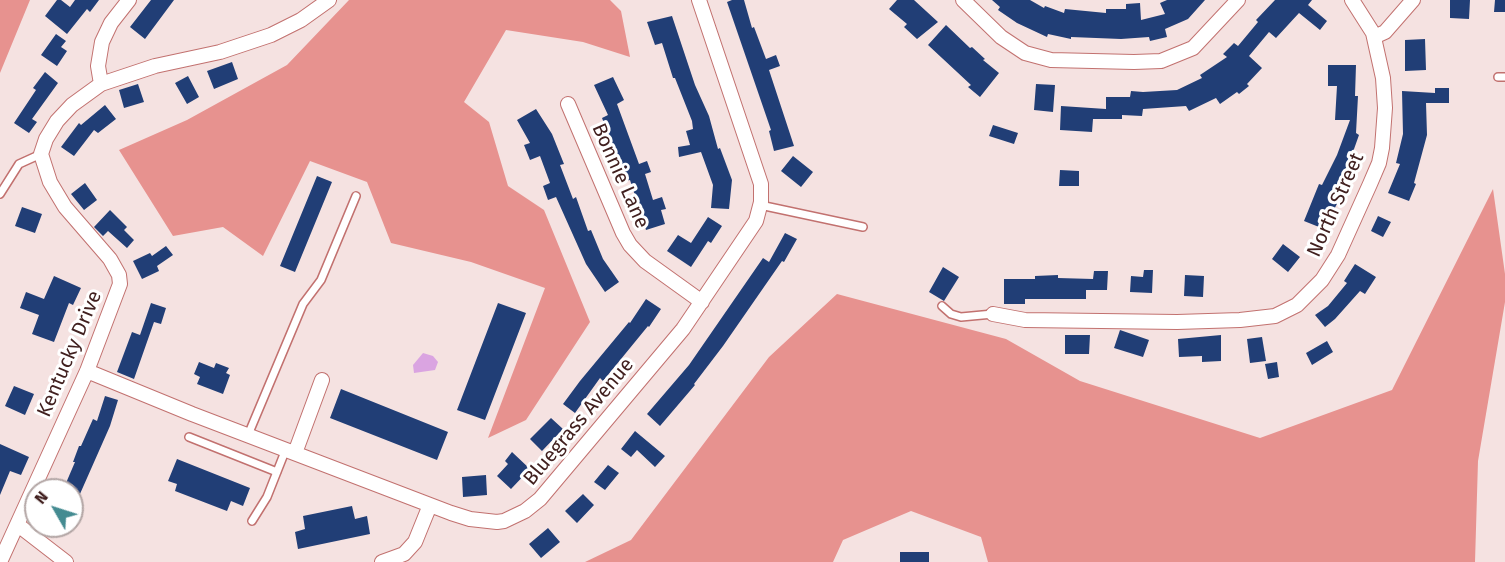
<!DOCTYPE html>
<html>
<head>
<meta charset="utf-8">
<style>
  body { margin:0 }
  #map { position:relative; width:1505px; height:562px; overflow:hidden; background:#f5e2e1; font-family:"Fira Sans",sans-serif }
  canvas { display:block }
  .north { position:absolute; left:24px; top:478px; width:60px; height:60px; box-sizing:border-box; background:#fff; border:2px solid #b3a6a5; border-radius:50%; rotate:309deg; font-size:16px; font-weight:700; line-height:24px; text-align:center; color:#41201f }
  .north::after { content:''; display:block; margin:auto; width:21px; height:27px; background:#448b91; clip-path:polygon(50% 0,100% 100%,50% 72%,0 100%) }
</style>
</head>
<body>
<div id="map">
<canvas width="1505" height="562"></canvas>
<div class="north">N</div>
</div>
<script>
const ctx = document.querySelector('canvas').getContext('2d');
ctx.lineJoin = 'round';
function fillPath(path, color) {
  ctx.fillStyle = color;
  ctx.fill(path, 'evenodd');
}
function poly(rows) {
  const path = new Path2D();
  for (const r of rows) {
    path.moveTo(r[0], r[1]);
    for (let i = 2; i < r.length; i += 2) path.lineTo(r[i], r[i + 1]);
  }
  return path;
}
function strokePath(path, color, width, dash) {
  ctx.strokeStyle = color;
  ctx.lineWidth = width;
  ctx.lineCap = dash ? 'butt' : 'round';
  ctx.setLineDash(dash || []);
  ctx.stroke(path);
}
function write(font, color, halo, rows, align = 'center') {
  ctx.font = font + ' "Fira Sans",sans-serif';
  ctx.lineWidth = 6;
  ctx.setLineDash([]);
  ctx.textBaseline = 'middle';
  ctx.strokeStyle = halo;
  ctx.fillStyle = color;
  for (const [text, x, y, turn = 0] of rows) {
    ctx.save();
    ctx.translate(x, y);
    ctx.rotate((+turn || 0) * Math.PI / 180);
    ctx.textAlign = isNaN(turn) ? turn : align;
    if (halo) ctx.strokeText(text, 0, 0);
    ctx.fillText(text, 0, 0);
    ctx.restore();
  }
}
const forest = poly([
  [0,0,30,0,0,73],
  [349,0,610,0,621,11,630,57,583,42,506,30,464,102,489,122,508,186,544,210,590,322,526,420,488,438,545,288,471,262,391,243,367,182,310,161,263,256,223,227,173,236,119,150,187,120,287,65],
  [1493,189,1505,274,1505,302,1478,461,1475,562,988,562,981,537,911,511,843,540,833,562,585,562,631,540,769,357,837,294,1006,339,1080,381,1260,438,1392,390]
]);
const water = poly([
  [423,353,433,356,438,362,435,370,414,373,413,365]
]);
const building = poly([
  [57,0,61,0,70,7,75,0,99,0,90,12,87,9,67,34,45,16],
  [151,0,174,0,145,39,130,27],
  [732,0,744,0,752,28,754,27,766,59,776,55,780,66,769,70,794,146,774,151,769,131,771,130,727,2],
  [897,0,914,0,938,22,917,39,904,27,907,24,889,9],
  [992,0,1030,0,1044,8,1045,6,1064,13,1065,9,1106,13,1106,9,1126,9,1126,4,1140,3,1141,20,1165,14,1160,3,1167,0,1205,0,1188,19,1165,29,1167,37,1150,41,1149,37,1121,39,1071,37,1071,39,1048,34,1047,37,1017,23,998,10,1000,7],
  [1275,0,1312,0,1308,5,1327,21,1320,30,1299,13,1276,38,1269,32,1249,56,1262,68,1247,84,1249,86,1239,94,1237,92,1220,104,1216,98,1189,111,1186,106,1143,109,1142,116,1122,115,1122,119,1093,119,1092,132,1060,130,1061,106,1106,109,1106,97,1130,97,1131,91,1143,92,1177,90,1202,78,1200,75,1227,57,1223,54,1234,43,1238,46,1258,22,1256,20],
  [1450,0,1470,0,1469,19,1450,18],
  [1495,0,1505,0,1505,12,1494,12],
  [672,16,695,85,709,116,718,149,720,148,732,180,729,209,711,208,713,185,701,152,679,157,678,147,690,145,686,131,693,129,692,121,675,78,673,78,662,43,655,45,647,22],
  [946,25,970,48,972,47,985,59,983,60,999,73,980,97,968,87,971,85,928,45],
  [56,34,66,41,61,47,67,51,57,66,41,55],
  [1425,39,1426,70,1405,71,1405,40],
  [232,62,238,79,214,89,207,71],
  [1328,65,1356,65,1355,96,1358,96,1356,133,1359,135,1348,166,1351,168,1339,193,1342,194,1324,229,1304,221,1319,184,1322,185,1337,155,1350,120,1335,120,1337,86,1328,86],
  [45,72,58,83,32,119,37,122,29,133,14,123,36,90,33,88],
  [188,76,199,97,187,104,175,83],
  [613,77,624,100,617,104,639,164,647,161,651,172,645,174,653,200,662,197,666,209,661,210,665,224,646,230,630,180,626,181,602,118,608,115,594,85],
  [138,84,144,102,124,108,119,90],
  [1036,84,1055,85,1053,112,1034,110],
  [1435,88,1449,88,1449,103,1426,103,1427,135,1414,183,1416,184,1409,201,1388,193,1400,164,1396,163,1403,134,1402,91,1435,93],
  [105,105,116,119,98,133,94,130,74,156,61,147,79,123,81,125],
  [536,109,552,134,564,164,560,165,573,199,576,197,588,231,591,230,603,259,619,282,605,292,586,264,556,197,548,200,543,186,550,183,540,156,530,160,524,145,530,143,517,120],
  [993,125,1018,133,1014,144,989,136],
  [793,156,813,172,801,187,781,171],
  [1060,170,1079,171,1079,186,1059,186],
  [317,176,332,182,295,272,280,266],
  [85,183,97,200,84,210,71,194],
  [22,207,42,214,35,233,15,226],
  [110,210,127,227,124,230,134,240,127,248,108,231,103,236,94,227],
  [1378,216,1391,222,1383,237,1371,231],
  [708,217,722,226,711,243,708,241,691,267,667,251,678,235,691,243],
  [785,233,797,239,784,262,782,261,723,346,694,384,695,385,660,426,647,414,689,365,763,258,769,262],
  [1283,244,1300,257,1288,272,1272,259],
  [166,246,173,255,157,266,159,271,142,279,133,261,150,253,152,256],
  [1355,264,1376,277,1365,294,1360,291,1335,319,1325,327,1315,315,1328,306,1347,283,1344,281],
  [943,267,959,277,944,301,929,292],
  [1144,270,1153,270,1152,293,1130,292,1131,276,1143,277],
  [1094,271,1108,271,1107,290,1086,290,1086,299,1025,299,1025,304,1004,304,1004,279,1035,279,1035,276,1058,275,1058,278,1093,279],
  [1185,275,1204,276,1203,297,1184,296],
  [54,276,81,288,73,305,69,303,54,342,32,334,39,315,20,308,26,292,44,299],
  [646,299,661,309,649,327,648,326,603,381,600,378,575,413,563,404,580,381,629,322,630,323],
  [151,303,166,308,161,324,154,322,134,379,117,372,132,332,140,335],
  [498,303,526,313,485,420,457,410],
  [1120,330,1149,340,1143,357,1114,348],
  [1065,335,1090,335,1089,354,1065,354],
  [1221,335,1221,361,1202,362,1202,356,1179,357,1178,339],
  [1262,337,1266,361,1250,363,1247,339],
  [1327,341,1333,352,1312,365,1306,353],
  [199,362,214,368,216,363,229,368,226,373,230,375,223,394,197,384,200,377,194,374],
  [1277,362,1279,377,1268,379,1265,364],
  [14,386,34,394,25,415,5,406],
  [341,389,448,432,437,460,330,418],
  [105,396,118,400,110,426,72,512,72,490,63,490,75,462,73,462,79,446,81,446,93,419,97,421],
  [551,418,563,429,542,451,530,439],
  [635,431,665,456,655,467,637,450,631,457,621,449],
  [0,444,29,457,21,475,10,471,0,495],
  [512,452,530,469,511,489,497,476,508,464,505,461],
  [177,459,250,488,243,506,231,501,227,511,175,491,177,484,168,481],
  [608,465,619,473,605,490,594,482],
  [486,475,487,495,463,497,462,477],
  [583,494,594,505,577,523,565,511],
  [352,506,355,519,367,516,370,534,298,549,295,532,305,529,303,516],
  [548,528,560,542,541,558,529,544],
  [900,552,929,552,929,562,900,562]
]);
const lane = poly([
  [1498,77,1505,77],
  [0,194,19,164,41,154],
  [760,205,863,227],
  [942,306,951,314,961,317,993,314],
  [248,435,303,304,321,280,356,196],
  [189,437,277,472],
  [252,521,267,497,286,449]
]);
const street = poly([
  [963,0,1001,37,1025,53,1051,60,1134,62,1161,61,1193,48,1238,0],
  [1374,37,1385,32,1413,0],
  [101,84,98,66,102,42,111,23,129,0],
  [568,104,623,233,630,245,645,261,702,302],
  [993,314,1025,320,1177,322,1240,320,1275,316,1297,305,1322,280,1338,255,1370,184,1379,163,1382,148,1385,108,1383,78,1373,33,1352,0],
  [87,371,192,414,451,513,470,519,497,522,504,521,525,511,540,499,683,329,756,221,761,202,761,184,699,0],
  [295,453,322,380],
  [18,525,66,562],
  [0,562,87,371,120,284,119,275,110,259,65,207,50,182,41,154,46,139,57,121,72,105,101,84,155,66,220,52,271,35,301,20,329,0],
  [382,562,404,554,415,542,430,505]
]);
const streetNames = [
  ["Bonnie Lane",620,176,66],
  ["North Street",1336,205,-66],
  ["Kentucky Drive",70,354,-67],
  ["Bluegrass Avenue",579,422,-50]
];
fillPath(forest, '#e7928f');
fillPath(water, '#daa4e1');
fillPath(building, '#213e76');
strokePath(lane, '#c2716f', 10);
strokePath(street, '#c2716f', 16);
strokePath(lane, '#fff', 7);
strokePath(street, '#fff', 14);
write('20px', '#41201f', '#fff', streetNames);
</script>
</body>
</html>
